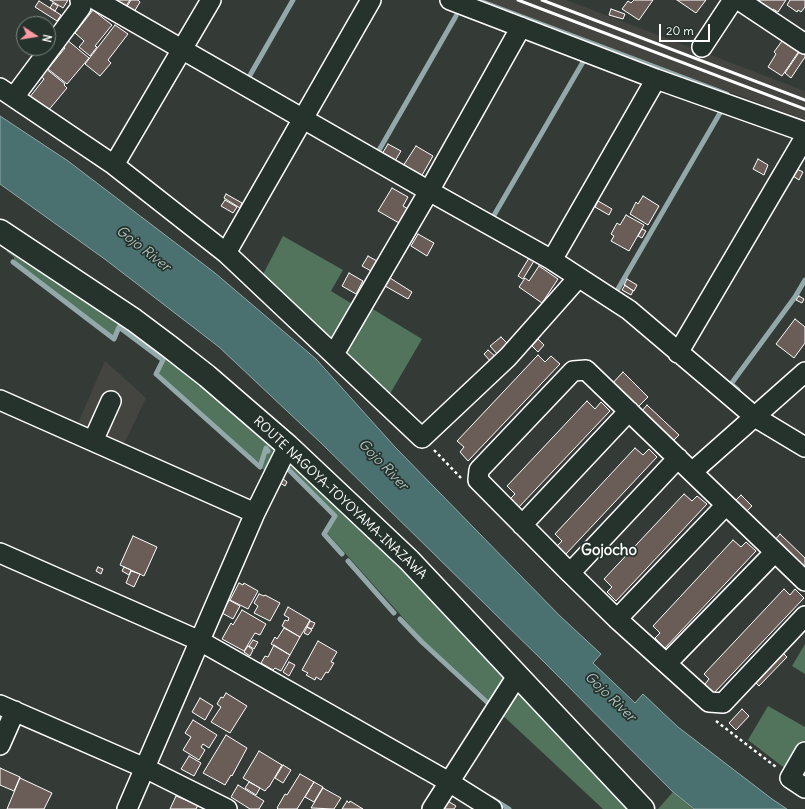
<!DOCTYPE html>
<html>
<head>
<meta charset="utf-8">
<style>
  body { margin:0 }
  #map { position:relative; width:805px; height:809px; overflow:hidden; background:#343b36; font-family:Delius,sans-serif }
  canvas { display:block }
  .north { position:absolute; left:16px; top:16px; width:40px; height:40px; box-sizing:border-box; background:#26332d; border:1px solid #7d8581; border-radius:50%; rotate:102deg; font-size:11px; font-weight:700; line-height:16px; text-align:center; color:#fff }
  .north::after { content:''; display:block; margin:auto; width:14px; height:18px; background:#ff9aa2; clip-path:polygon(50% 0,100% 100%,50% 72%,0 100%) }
  .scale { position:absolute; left:659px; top:24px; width:51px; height:18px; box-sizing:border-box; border:2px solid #fff; border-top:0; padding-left:5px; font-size:12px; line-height:14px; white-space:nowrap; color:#fff; -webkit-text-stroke:3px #26332d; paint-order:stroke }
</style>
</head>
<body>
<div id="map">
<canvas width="805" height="809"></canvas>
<div class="north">N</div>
<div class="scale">20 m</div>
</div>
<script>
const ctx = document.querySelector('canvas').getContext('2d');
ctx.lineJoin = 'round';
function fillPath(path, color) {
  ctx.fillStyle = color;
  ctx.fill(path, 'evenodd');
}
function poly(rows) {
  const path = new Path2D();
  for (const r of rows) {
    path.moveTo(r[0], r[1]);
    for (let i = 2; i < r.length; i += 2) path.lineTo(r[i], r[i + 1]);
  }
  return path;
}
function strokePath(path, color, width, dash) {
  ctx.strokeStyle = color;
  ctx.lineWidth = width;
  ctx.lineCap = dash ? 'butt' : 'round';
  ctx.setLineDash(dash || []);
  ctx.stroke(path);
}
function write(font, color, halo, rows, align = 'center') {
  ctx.font = font + ' Delius,sans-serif';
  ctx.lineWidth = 3.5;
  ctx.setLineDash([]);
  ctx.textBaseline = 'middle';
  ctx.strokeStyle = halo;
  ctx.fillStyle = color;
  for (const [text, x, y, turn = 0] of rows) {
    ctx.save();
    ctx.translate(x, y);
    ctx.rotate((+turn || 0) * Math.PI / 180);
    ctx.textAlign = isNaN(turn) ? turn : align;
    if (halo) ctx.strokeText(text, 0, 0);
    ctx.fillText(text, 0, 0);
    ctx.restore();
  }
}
const built = poly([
  [482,0,566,0,805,91,805,120],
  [105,361,146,398,122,448,76,428]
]);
const green = poly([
  [283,236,343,270,331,291,354,305,331,344,260,280],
  [13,249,131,326,274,444,271,459,266,471,261,468,267,450,268,452,269,450,266,447,259,463,158,374,165,359,119,325,114,336,14,261,14,257,6,251],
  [371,308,422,339,387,399,343,357],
  [293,461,416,582,505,674,506,680,492,703,423,640,327,533,337,516,286,464],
  [805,644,805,674,792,666],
  [520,689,590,766,627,809,603,809,498,711],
  [768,706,805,727,805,740,787,770,748,740],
  [673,792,693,809,658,809]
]);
const water = poly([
  [0,116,68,161,215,273,316,359,395,447,559,615,601,654,593,663,635,703,643,694,678,727,772,799,787,809,694,809,672,791,544,662,321,443,219,347,106,260,0,184,0,116]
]);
const stream = poly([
  [477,0,727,94],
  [249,77,293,0],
  [378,152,456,16],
  [493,217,583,62],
  [13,262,114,339,119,327,163,360,156,374,260,467,266,448,268,451],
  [618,289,720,113],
  [738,390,731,384,795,297,805,280],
  [282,469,283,468,287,468,335,516,324,534,342,554],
  [348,561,394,613],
  [400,619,422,642,487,702],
  [493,799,509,809]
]);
const building = poly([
  [50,0,68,0,63,8,50,0],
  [115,0,130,0,126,6,115,0],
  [131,0,138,0,140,2,134,12,126,8,131,0],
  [634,0,653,0,639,20,622,9,628,1,631,3,634,0],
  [677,0,706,0,696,13,677,0],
  [760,0,786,0,778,12,773,9,772,10,759,1,760,0],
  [790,0,805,0,805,7,801,12,798,10,797,12,787,5,790,0],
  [39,1,61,15,57,21,35,7,39,1],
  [53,3,58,6,55,11,50,8,53,3],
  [611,9,625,14,623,19,609,15,611,9],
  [93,10,112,25,95,46,97,47,90,56,79,47,84,41,75,33,93,10],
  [115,25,128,34,108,60,111,63,100,76,85,64,115,25],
  [66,39,89,58,67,84,48,69,65,48,61,45,66,39],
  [782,41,794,49,795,48,799,51,782,76,768,67,776,54,774,52,782,41],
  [800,51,805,55,805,57,791,78,785,73,800,51],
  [45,68,65,84,64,85,67,88,47,112,29,98,44,79,39,75,45,68],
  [388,144,401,151,395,161,382,154,388,144],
  [416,146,433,156,421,177,403,166,416,146],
  [758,159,768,165,764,175,753,169,758,159],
  [797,169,803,172,799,180,793,176,797,169],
  [392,188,408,197,403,206,408,209,399,223,378,211,392,188],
  [226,194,242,203,240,208,224,198,226,194],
  [643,196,659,206,648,225,630,214,636,202,638,204,643,196],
  [225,200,237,207,233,213,221,206,225,200],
  [598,201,612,209,609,215,595,207,598,201],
  [626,215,644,225,629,251,611,241,614,236,611,234,617,223,620,225,626,215],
  [642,229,646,231,642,238,638,236,642,229],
  [418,234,434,243,427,256,411,246,418,234],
  [368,256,377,261,371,271,362,266,368,256],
  [529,258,534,261,523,279,518,276,529,258],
  [539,266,558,279,542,303,519,287,525,278,529,281,539,266],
  [349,273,363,281,356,294,342,286,349,273],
  [390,278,412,292,408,299,385,286,390,278],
  [627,279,637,285,634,291,624,285,627,279],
  [625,285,633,291,631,295,622,290,625,285],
  [799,296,804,299,802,303,796,300,799,296],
  [795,319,805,327,805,343,794,358,776,344,795,319],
  [501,337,509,345,498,355,490,346,501,337],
  [538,339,544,345,538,352,532,346,538,339],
  [488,350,496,357,491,362,484,354,488,350],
  [538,355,545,362,551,356,560,364,468,461,460,452,464,447,457,441,538,355],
  [623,372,648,397,636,409,611,385,623,372],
  [587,401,595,409,601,402,610,411,518,508,509,500,515,494,507,486,587,401],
  [647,405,679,435,672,442,641,412,647,405],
  [635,448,643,455,649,449,657,457,566,554,557,546,562,541,555,534,635,448],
  [282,478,287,482,285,486,280,483,282,478],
  [684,494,692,501,697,496,707,504,616,601,607,592,612,587,604,579,684,494],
  [741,495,752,506,745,513,734,502,741,495],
  [780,534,805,558,805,573,773,542,780,534],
  [133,536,157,547,144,576,120,565,133,536],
  [733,540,741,547,746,542,756,551,665,648,655,638,660,633,653,626,733,540],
  [98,567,103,569,101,574,96,571,98,567],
  [124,567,131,570,129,575,122,571,124,567],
  [131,571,140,574,134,587,126,583,131,571],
  [239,583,243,585,244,583,258,591,248,609,230,600,239,583],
  [784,589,790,595,795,589,804,598,714,693,705,684,709,679,704,674,784,589],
  [259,594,264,596,265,595,280,603,270,621,254,613,258,606,254,603,259,594],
  [229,600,240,606,233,619,222,613,229,600],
  [288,607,310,620,300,637,282,626,285,620,288,621,289,618,284,615,288,607],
  [242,610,266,624,260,635,255,633,244,651,222,639,231,623,233,625,242,610],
  [310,621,315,623,312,629,307,627,310,621],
  [307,627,312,630,308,635,304,633,307,627],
  [284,628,300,637,290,655,271,644,275,637,277,639,284,628],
  [253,640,258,642,254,649,249,646,253,640],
  [318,641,337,652,331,662,334,663,328,673,326,672,321,680,316,677,315,680,306,675,308,673,302,670,318,641],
  [274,645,290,655,281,671,275,668,273,670,261,663,265,656,268,657,274,645],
  [248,646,253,650,250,656,244,652,248,646],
  [781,651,787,657,759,686,753,680,781,651],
  [289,662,295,665,289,676,283,672,289,662],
  [226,693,247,706,230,733,211,722,221,707,217,704,221,697,223,698,226,693],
  [200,698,213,706,205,720,192,712,200,698],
  [742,709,749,716,736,730,729,723,742,709],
  [193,720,217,735,209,748,203,744,201,747,205,750,199,760,183,750,191,737,185,733,193,720],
  [226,735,247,748,232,776,231,775,225,785,203,773,226,735],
  [259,751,282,765,269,787,268,787,265,791,243,778,259,751],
  [189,756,201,763,194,776,181,769,189,756],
  [283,765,291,770,283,783,275,778,283,765],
  [0,768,20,777,14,791,0,785,0,768],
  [300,774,314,782,297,809,278,809,277,808,285,794,287,795,300,774],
  [20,778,52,793,44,809,7,809,20,778],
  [249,782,260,788,256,795,245,788,249,782],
  [314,782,323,787,314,802,305,797,314,782],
  [238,785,264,801,259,809,250,809,231,797,238,785],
  [323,788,341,798,334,809,311,808,323,788],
  [176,796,198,805,196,809,170,809,176,796],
  [446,800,456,806,454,809,440,809,446,800],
  [347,801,349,803,350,801,363,809,342,809,347,801]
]);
const path = poly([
  [434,450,461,478],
  [716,721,776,767]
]);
const minor = poly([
  [96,0,429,191,552,260,629,310,755,417,805,447],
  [450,0,656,79,805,132],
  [739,0,805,44],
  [702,47,733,0],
  [0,88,114,165,226,253,422,438,508,357,578,278],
  [14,97,81,7,80,0],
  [114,165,211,0],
  [226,253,371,0],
  [552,260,656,79],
  [678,353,805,137],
  [334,354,429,191,521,27],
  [0,400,255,513],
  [93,441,111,401],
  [678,458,570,573,478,480,479,470,573,371,586,370,775,552,805,581],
  [692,472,805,372],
  [726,505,617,619,709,702,723,703,805,616],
  [522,525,629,411],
  [0,553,200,641,449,782,492,809],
  [570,573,617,619],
  [667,663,775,552],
  [0,705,145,768,227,809],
  [0,745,15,711],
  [805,752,790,778,805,788],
  [127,809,255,513,288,446],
  [432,809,517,676]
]);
const major = poly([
  [0,231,134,320,170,347,207,376,288,446,409,560,643,809]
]);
const rail = poly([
  [518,0,805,109],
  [542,0,805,100]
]);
const streetNames = [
  ["ROUTE NAGOYA-TOYOYAMA-INAZAWA",340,498,43]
];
const waterNames = [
  ["Gojo River",143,249,38],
  ["Gojo River",383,465,46],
  ["Gojo River",610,697,44]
];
const quarterNames = [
  ["Gojocho",609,551]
];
fillPath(built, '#444540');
fillPath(green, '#52735c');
fillPath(water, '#4b7070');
strokePath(water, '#93a9a9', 1);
strokePath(stream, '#93a9a9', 5);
fillPath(building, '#6a5d58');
strokePath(building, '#fff', 1);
strokePath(minor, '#fff', 22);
strokePath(major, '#fff', 25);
strokePath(path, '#fff', 2.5, [3, 3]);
strokePath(minor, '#26332d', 19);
strokePath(major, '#26332d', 22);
strokePath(rail, '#fff', 3);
write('13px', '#fff', '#26332d', streetNames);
write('italic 14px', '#aebfbf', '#26332d', waterNames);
write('bold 15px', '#fff', '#26332d', quarterNames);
</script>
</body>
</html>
